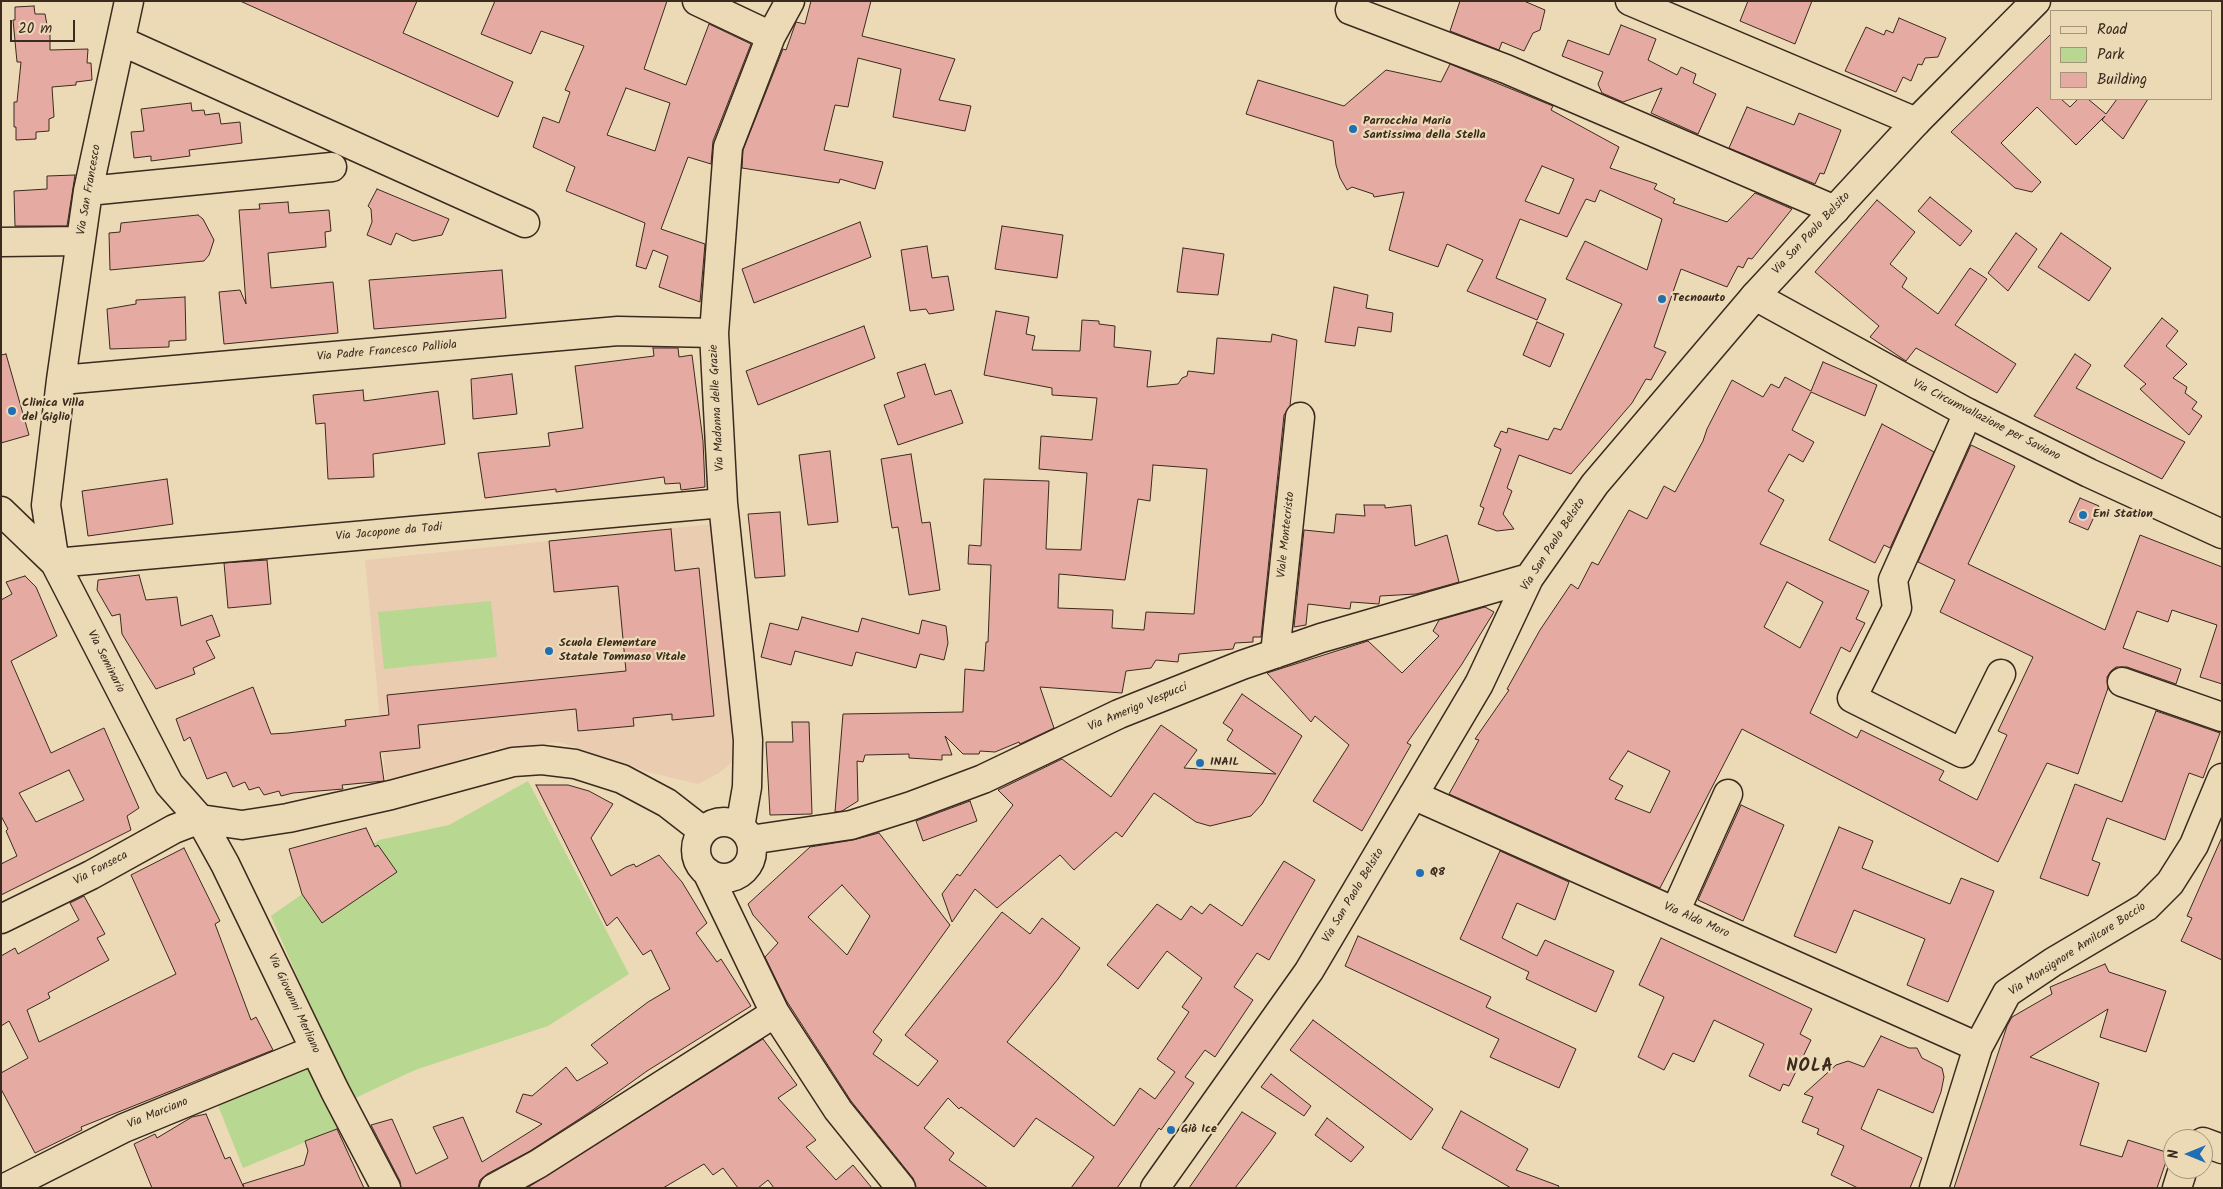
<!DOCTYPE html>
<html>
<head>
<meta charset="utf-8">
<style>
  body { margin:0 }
  #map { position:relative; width:2223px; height:1189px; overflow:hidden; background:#ecdab7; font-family:Kalam,sans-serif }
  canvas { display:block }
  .frame { position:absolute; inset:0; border:2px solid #3b2a1e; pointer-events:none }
  .legend { position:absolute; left:2050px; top:10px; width:162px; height:90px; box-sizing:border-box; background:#ecdab7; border:1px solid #a5947a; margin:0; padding:6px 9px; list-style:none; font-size:15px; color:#3b2a1e }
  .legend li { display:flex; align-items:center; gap:10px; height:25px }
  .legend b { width:25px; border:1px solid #a5947a }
  .north { position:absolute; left:2163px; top:1129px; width:50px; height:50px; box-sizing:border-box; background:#ecdab7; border:1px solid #a5947a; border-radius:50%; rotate:270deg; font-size:14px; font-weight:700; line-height:20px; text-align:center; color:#3b2a1e }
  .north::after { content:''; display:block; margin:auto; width:18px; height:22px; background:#1f6fb2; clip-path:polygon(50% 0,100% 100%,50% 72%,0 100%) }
  .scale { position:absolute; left:10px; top:20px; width:65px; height:22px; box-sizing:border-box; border:2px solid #3b2a1e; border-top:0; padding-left:6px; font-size:15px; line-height:18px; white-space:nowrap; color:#3b2a1e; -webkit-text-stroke:4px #ecdab7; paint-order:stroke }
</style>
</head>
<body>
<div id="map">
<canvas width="2223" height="1189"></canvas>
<div class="frame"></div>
<ul class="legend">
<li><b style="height:6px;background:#ecdab7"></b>Road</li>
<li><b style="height:14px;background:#b8d790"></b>Park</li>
<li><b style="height:14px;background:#e5aba2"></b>Building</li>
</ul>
<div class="north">N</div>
<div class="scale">20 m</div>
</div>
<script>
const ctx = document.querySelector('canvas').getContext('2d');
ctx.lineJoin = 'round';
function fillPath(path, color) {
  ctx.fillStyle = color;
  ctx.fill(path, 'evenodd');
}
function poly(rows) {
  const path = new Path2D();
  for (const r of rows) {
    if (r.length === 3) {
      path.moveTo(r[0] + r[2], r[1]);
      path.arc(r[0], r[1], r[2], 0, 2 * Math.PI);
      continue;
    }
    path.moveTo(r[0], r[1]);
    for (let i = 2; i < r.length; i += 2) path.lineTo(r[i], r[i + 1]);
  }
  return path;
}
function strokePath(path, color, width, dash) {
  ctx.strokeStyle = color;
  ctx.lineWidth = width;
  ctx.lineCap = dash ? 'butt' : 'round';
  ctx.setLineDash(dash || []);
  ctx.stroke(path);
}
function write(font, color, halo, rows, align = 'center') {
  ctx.font = font + ' Kalam,sans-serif';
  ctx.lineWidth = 4.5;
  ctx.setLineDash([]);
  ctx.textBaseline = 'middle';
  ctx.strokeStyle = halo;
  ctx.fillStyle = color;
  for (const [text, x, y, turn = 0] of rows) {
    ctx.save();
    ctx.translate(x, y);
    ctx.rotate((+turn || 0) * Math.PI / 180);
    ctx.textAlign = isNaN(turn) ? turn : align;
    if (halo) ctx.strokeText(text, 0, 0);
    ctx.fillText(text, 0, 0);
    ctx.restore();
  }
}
const built = poly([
  [712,524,734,761,719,773,698,784,648,772,559,742,489,750,386,784,365,560]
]);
const green = poly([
  [491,601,497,657,384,669,378,612],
  [528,781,629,974,548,1026,415,1070,351,1100,271,916,379,840,449,825],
  [296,1064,316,1068,339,1128,243,1168,215,1098]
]);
const building = poly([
  [240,1,417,1,403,33,513,82,498,117,240,1],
  [495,1,667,1,644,69,686,85,709,24,751,44,713,141,711,164,688,157,661,229,705,244,700,302,659,287,668,256,653,250,646,269,636,266,645,223,566,191,575,167,533,147,543,117,559,123,570,92,565,90,584,46,541,31,531,54,481,34,495,1],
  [626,88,670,103,655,151,607,135,626,88],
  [811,1,871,1,862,36,955,59,939,100,971,106,965,131,893,117,901,69,858,58,848,107,835,105,824,150,883,162,875,189,840,179,839,183,742,168,743,150,783,49,786,50,796,22,805,24,811,1],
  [1460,1,1524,1,1545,10,1540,30,1533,33,1524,51,1502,42,1499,50,1450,31,1460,1],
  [1748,1,1812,1,1795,44,1740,21,1748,1],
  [34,6,35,14,45,14,47,25,50,25,50,50,88,49,87,63,91,63,92,80,76,82,76,85,52,87,54,117,49,119,49,131,36,132,36,139,16,140,16,127,14,127,14,102,17,102,21,62,17,62,13,20,15,20,15,7,34,6],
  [1899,18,1946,38,1938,57,1925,58,1922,65,1918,64,1911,81,1903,77,1896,92,1845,71,1866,27,1884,35,1886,30,1893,33,1899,18],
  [1621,25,1656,39,1648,60,1677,75,1681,67,1696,74,1693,83,1716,94,1698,134,1651,113,1662,88,1623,102,1602,93,1598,84,1603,72,1562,56,1568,40,1609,55,1621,25],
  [2052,33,2052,99,2061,99,2070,107,2078,99,2088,99,2106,114,2117,99,2148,99,2123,139,2102,120,2105,116,2076,145,2037,107,2001,143,2041,182,2032,192,2015,188,1951,132,2052,33],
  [1450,64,1553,106,1551,110,1619,147,1610,168,1657,184,1654,189,1675,199,1673,203,1727,222,1755,193,1792,209,1752,259,1748,258,1743,268,1738,266,1727,287,1681,269,1654,347,1666,352,1651,380,1646,379,1632,403,1571,474,1519,455,1507,488,1512,491,1503,514,1514,529,1497,531,1478,524,1484,508,1480,506,1501,449,1494,446,1501,431,1507,433,1508,428,1548,440,1554,428,1561,430,1622,304,1566,279,1585,241,1647,270,1662,219,1600,190,1595,202,1586,199,1567,237,1520,219,1496,278,1546,299,1537,320,1467,291,1483,260,1447,244,1438,267,1389,250,1404,192,1374,197,1373,194,1352,187,1347,190,1340,178,1336,165,1333,141,1246,114,1258,80,1344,106,1386,70,1441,82,1450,64],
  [1542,166,1574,179,1559,214,1525,201,1542,166],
  [191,103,192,111,204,110,205,115,219,113,221,124,240,122,242,143,189,150,190,156,151,161,151,156,134,158,131,132,144,131,141,109,191,103],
  [1747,107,1794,125,1799,113,1841,130,1824,174,1820,173,1815,184,1729,148,1747,107],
  [75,175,67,226,15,226,14,191,47,189,47,176,75,175],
  [377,189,449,219,442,235,413,241,396,233,391,245,367,235,372,222,371,209,368,206,377,189],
  [1930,197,1972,231,1960,246,1918,211,1930,197],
  [1877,200,1915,232,1890,264,1907,278,1902,287,1938,314,1970,268,1987,279,1955,325,2016,364,1997,393,1916,348,1906,361,1870,337,1879,326,1815,272,1877,200],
  [288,202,289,213,329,210,331,231,325,232,326,247,268,253,271,288,333,282,338,333,224,344,219,292,240,290,246,304,239,210,260,209,259,204,288,202],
  [198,215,203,219,214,240,209,255,204,261,110,270,109,233,120,232,121,223,198,215],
  [860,222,871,257,754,303,742,269,860,222],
  [1002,226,1063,235,1057,278,995,269,1002,226],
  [2016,233,2037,249,2008,291,1988,273,2016,233],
  [2061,233,2111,268,2089,301,2038,267,2061,233],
  [927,246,932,278,948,276,954,310,929,314,926,309,910,311,901,250,927,246],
  [1183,248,1224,254,1218,295,1177,292,1183,248],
  [502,270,506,318,374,329,369,280,502,270],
  [1334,287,1368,295,1366,308,1393,313,1391,332,1358,327,1355,346,1325,342,1334,287],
  [185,297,186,340,169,341,169,347,110,349,107,309,136,304,136,300,185,297],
  [996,311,1029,317,1026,334,1035,336,1032,350,1080,351,1082,320,1099,321,1099,324,1115,326,1114,347,1151,351,1147,387,1178,384,1182,378,1187,376,1188,371,1214,374,1217,338,1271,342,1272,334,1297,340,1290,406,1284,415,1261,637,1253,637,1253,642,1235,643,1233,649,1179,654,1178,662,1156,660,1151,668,1126,671,1122,693,1040,687,1054,728,1020,744,1019,742,995,752,980,751,979,754,963,754,945,736,952,755,942,755,942,760,909,758,909,754,865,755,863,762,857,761,858,801,842,811,835,812,843,714,963,712,965,669,984,671,986,642,988,642,991,565,968,564,969,545,981,546,984,479,1049,481,1046,549,1081,550,1087,473,1039,469,1041,436,1092,440,1097,398,1052,395,1052,388,984,375,996,311],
  [1153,465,1207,469,1194,614,1146,612,1144,630,1112,628,1113,610,1058,608,1059,574,1125,580,1138,499,1150,501,1153,465],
  [2162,318,2178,331,2166,346,2187,364,2173,378,2187,387,2185,393,2197,402,2192,409,2202,416,2189,435,2140,389,2146,384,2124,366,2162,318],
  [1537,322,1564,334,1550,367,1523,355,1537,322],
  [864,326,875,358,758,405,746,371,864,326],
  [653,348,678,348,679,357,692,355,703,441,705,487,681,490,680,483,665,484,664,477,556,492,556,489,485,498,478,453,550,446,548,433,583,428,575,366,654,356,653,348],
  [6,354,29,435,1,443,1,355,6,354],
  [2075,354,2091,365,2076,388,2185,442,2162,479,2034,416,2075,354],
  [1823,362,1877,385,1865,416,1811,392,1792,430,1814,442,1803,462,1789,454,1768,491,1784,500,1760,544,1869,591,1856,619,1865,623,1850,652,1841,647,1810,713,1857,738,1861,730,1944,771,1939,780,1977,800,2007,735,1998,731,2033,657,1940,612,1955,580,1918,562,1971,445,2015,466,1968,564,2105,630,2140,535,2222,567,2222,684,2200,677,2217,625,2172,610,2168,622,2137,611,2123,648,2181,669,2176,684,2127,667,2116,667,2111,671,2107,677,2108,688,2078,774,2047,763,1998,862,1742,729,1660,888,1449,794,1479,740,1475,739,1509,690,1507,689,1540,630,1571,584,1578,589,1592,562,1598,565,1629,510,1647,519,1664,486,1675,492,1703,441,1707,429,1732,380,1763,397,1771,384,1779,388,1785,377,1811,391,1823,362],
  [1787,582,1823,602,1800,648,1764,627,1787,582],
  [1628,751,1670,771,1650,813,1615,799,1623,786,1609,779,1628,751],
  [925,364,935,395,951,390,963,423,898,445,884,405,905,397,897,373,925,364],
  [512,374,517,414,473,419,471,379,512,374],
  [363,390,364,401,438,391,445,444,373,454,374,477,328,479,325,423,316,424,313,395,363,390],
  [1882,424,1934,452,1890,548,1884,545,1875,563,1829,540,1882,424],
  [830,451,838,522,808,525,799,455,830,451],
  [911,454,922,523,930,522,940,590,909,595,898,527,892,528,881,459,911,454],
  [167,479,173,524,88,536,82,491,167,479],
  [2080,498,2099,506,2088,530,2069,522,2080,498],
  [1364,505,1385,505,1385,508,1411,505,1415,546,1447,535,1459,582,1416,594,1380,596,1379,604,1351,602,1350,609,1308,604,1306,625,1294,627,1304,530,1334,533,1336,514,1365,516,1364,505],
  [780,512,785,576,755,578,748,514,780,512],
  [671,529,675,571,699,568,714,716,672,720,672,714,633,718,634,726,578,731,576,709,418,725,420,748,380,752,384,781,342,785,343,789,293,793,281,796,279,791,264,795,259,787,249,790,245,782,233,787,226,772,207,779,190,737,184,741,176,719,253,687,271,734,288,733,346,726,345,720,389,715,387,695,626,671,618,586,554,592,549,541,671,529],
  [267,560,271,604,228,608,224,563,267,560],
  [139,575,146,600,177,597,181,626,212,615,220,636,206,641,215,658,193,668,195,674,156,689,122,634,120,614,112,616,97,590,98,580,139,575],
  [25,576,36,587,57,636,11,661,51,753,104,728,139,808,127,816,131,830,1,895,1,864,17,856,6,831,8,829,1,816,1,600,12,594,6,582,25,576],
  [69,770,84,800,36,822,19,793,69,770],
  [1485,607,1494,612,1462,664,1407,743,1411,745,1362,831,1313,801,1349,745,1315,716,1311,722,1267,673,1368,641,1402,673,1439,636,1433,631,1439,620,1485,607],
  [802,617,858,632,862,618,919,634,922,620,946,626,948,643,944,660,920,654,916,668,856,652,852,666,795,651,791,665,761,657,770,623,798,630,802,617],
  [1242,694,1302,736,1262,804,1251,816,1210,826,1196,822,1154,793,1122,837,1116,832,1074,870,1060,855,997,908,975,889,952,922,942,894,957,874,960,876,1013,805,998,790,1062,759,1111,797,1161,725,1197,750,1184,768,1276,774,1227,740,1233,730,1223,723,1242,694],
  [2156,711,2220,733,2203,778,2189,773,2165,840,2107,818,2092,860,2100,863,2088,896,2040,878,2075,784,2122,802,2156,711],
  [792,722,809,722,812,814,770,815,766,742,793,742,792,722],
  [536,785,568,785,589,791,613,804,591,838,611,876,626,867,634,864,636,867,659,855,682,882,707,923,696,933,717,962,721,959,751,1006,647,1071,590,1112,530,1151,487,1174,480,1180,478,1188,401,1188,400,1181,371,1125,392,1119,416,1174,448,1158,433,1127,463,1117,482,1162,542,1124,516,1112,523,1094,532,1096,566,1067,577,1081,608,1063,591,1045,648,1002,670,989,651,950,643,955,617,917,607,926,536,785],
  [970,801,977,821,923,841,916,821,970,801],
  [1741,805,1784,825,1743,921,1698,900,1741,805],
  [1839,827,1873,841,1862,868,1950,904,1961,878,1994,891,1948,1002,1907,985,1925,939,1854,910,1836,953,1794,936,1839,827],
  [366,828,375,847,378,845,397,872,322,923,302,894,289,849,366,828],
  [879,833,950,925,873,1032,882,1040,873,1054,918,1086,938,1061,905,1035,1002,912,1030,934,1042,918,1080,948,1058,979,1007,1042,1114,1126,1140,1088,1155,1099,1175,1072,1157,1059,1189,1012,1182,1007,1202,978,1167,951,1138,989,1107,965,1157,904,1181,920,1191,906,1202,914,1210,904,1242,926,1284,861,1315,880,1269,960,1257,953,1234,987,1253,1000,1215,1057,1205,1050,1185,1077,1194,1083,1161,1130,1159,1128,1117,1188,1071,1188,1094,1157,1036,1118,1014,1147,961,1107,959,1109,948,1098,924,1128,954,1153,949,1160,988,1188,916,1188,913,1178,851,1101,786,1000,765,957,778,943,753,915,748,904,810,847,853,840,879,833],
  [842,885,870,916,847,955,808,917,842,885],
  [2222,837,2222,960,2181,941,2192,918,2187,916,2222,837],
  [184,848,220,921,215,924,251,1020,256,1017,273,1050,81,1127,82,1130,35,1153,1,1089,1,1073,28,1058,9,1021,1,1026,1,956,15,948,18,954,79,920,70,903,84,896,105,934,97,938,109,960,48,993,50,998,27,1010,39,1042,176,974,131,875,184,848],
  [1500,851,1569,882,1555,920,1517,903,1502,938,1537,956,1545,940,1614,971,1596,1012,1526,979,1529,972,1460,939,1500,851],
  [1358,936,1491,997,1486,1007,1576,1049,1559,1088,1490,1057,1499,1039,1345,966,1358,936],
  [1661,938,1812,1009,1800,1034,1811,1040,1789,1086,1783,1084,1780,1091,1749,1076,1764,1044,1714,1020,1694,1062,1673,1053,1664,1070,1638,1057,1664,997,1639,985,1661,938],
  [2105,964,2109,972,2166,991,2146,1052,2100,1037,2108,1009,2030,1057,2099,1083,2080,1145,2122,1157,2128,1140,2169,1153,2157,1188,1954,1188,2007,1026,2012,1017,2052,994,2050,987,2105,964],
  [1313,1020,1433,1109,1411,1140,1290,1050,1313,1020],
  [1881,1036,1909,1048,1917,1048,1922,1058,1942,1068,1944,1077,1941,1092,1933,1113,1878,1089,1861,1129,1922,1158,1910,1188,1858,1188,1831,1175,1844,1146,1817,1134,1819,1129,1802,1122,1813,1097,1804,1094,1836,1065,1848,1061,1864,1067,1881,1036],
  [763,1039,797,1085,778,1098,816,1140,806,1147,836,1180,853,1165,872,1188,774,1188,768,1180,758,1188,738,1188,723,1168,713,1175,704,1164,663,1188,527,1188,763,1039],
  [1271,1074,1311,1106,1304,1116,1261,1087,1271,1074],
  [1461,1111,1528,1149,1516,1170,1559,1186,1558,1188,1511,1188,1442,1148,1461,1111],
  [1242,1112,1276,1133,1270,1142,1235,1188,1189,1188,1242,1112],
  [206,1114,225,1159,230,1157,244,1188,152,1188,134,1144,155,1134,157,1138,192,1117,206,1114],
  [1327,1118,1364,1147,1351,1162,1315,1135,1327,1118],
  [337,1129,364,1188,244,1188,243,1184,304,1165,308,1151,305,1141,337,1129]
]);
const minor = poly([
  [697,1,771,36],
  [1353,1,1350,10,1506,69,1835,210],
  [1630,1,1916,122],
  [121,41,525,223],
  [88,191,332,167],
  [1,242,80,241],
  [61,380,618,331,714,333],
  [1968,413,1893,580,1897,608,1852,698,1962,753,2001,674],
  [1,511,55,563,169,784,200,819,225,864,335,1091,386,1188],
  [55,563,723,503],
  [55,563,46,505,61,380,88,191,129,1],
  [1275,654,1300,417],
  [2122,682,2222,717],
  [1413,795,1978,1047],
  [724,850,28],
  [740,827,747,787,748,740,723,503,714,333,728,147,771,36,790,1],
  [750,840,851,825,911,806,983,779,1119,714,1242,665,1321,638,1529,578],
  [707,872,775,1013,838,1110,901,1188],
  [1675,912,1728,794],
  [1,919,91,875,174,829,200,819,242,825,288,818,391,795,513,762,542,760,575,764,622,779,667,803,703,831],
  [2203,1142,2222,1149],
  [5,1188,124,1128,314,1050],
  [494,1188,538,1164,775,1013],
  [1155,1188,1309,971,1479,684,1529,578,1595,484,1755,296],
  [1934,1188,1978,1047,2007,993,2053,962,2146,907,2170,883,2194,845,2222,778],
  [2177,1188,2183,1169]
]);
const major = poly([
  [2036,1,1916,122,1755,296,1968,413,2089,473,2222,534]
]);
const markers = [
  [1353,129,5,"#1f6fb2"],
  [1662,299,5,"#1f6fb2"],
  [12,411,5,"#1f6fb2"],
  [2083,515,5,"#1f6fb2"],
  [549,651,5,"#1f6fb2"],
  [1200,763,5,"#1f6fb2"],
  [1420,873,5,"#1f6fb2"],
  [1171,1130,5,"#1f6fb2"]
];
const poiNames = [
  ["Parrocchia Maria",1363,122],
  ["Santissima della Stella",1363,136],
  ["Tecnoauto",1672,299],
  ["Clinica Villa",22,404],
  ["del Giglio",22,418],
  ["Eni Station",2093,515],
  ["Scuola Elementare",559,644],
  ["Statale Tommaso Vitale",559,658],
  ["INAIL",1210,763],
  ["Q8",1430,873],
  ["Giò Ice",1181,1130]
];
const streetNames = [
  ["Via San Francesco",90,190,-80],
  ["Via San Paolo Belsito",1812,234,-47],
  ["Via Padre Francesco Palliola",387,352,-5],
  ["Via Madonna delle Grazie",718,408,-93],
  ["Via Circumvallazione per Saviano",1986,421,27],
  ["Via Jacopone da Todi",389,533,-5],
  ["Viale Montecristo",1287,535,-84],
  ["Via San Paolo Belsito",1554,545,-57],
  ["Via Seminario",105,662,63],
  ["Via Amerigo Vespucci",1138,708,-23],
  ["Via Fonseca",101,869,-28],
  ["Via San Paolo Belsito",1354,896,-59],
  ["Via Aldo Moro",1696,921,24],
  ["Via Monsignore Amilcare Boccio",2078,950,-33],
  ["Via Giovanni Merliano",293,1004,65],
  ["Via Marciano",158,1114,-22]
];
const districtNames = [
  ["NOLA",1810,1068]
];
fillPath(built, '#eaccb1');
fillPath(green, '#b8d790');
fillPath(building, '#e5aba2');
strokePath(building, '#3b2a1e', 1);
strokePath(minor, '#3b2a1e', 31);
strokePath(major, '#3b2a1e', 31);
strokePath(minor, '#ecdab7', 28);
strokePath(major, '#ecdab7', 28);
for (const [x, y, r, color] of markers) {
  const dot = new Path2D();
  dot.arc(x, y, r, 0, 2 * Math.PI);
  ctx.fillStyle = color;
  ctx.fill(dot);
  strokePath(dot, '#ecdab7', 2);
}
write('bold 12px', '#3b2a1e', '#ecdab7', poiNames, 'left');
write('12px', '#3b2a1e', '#ecdab7', streetNames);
ctx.letterSpacing = '1px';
write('bold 18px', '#3b2a1e', '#ecdab7', districtNames);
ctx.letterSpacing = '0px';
</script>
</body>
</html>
